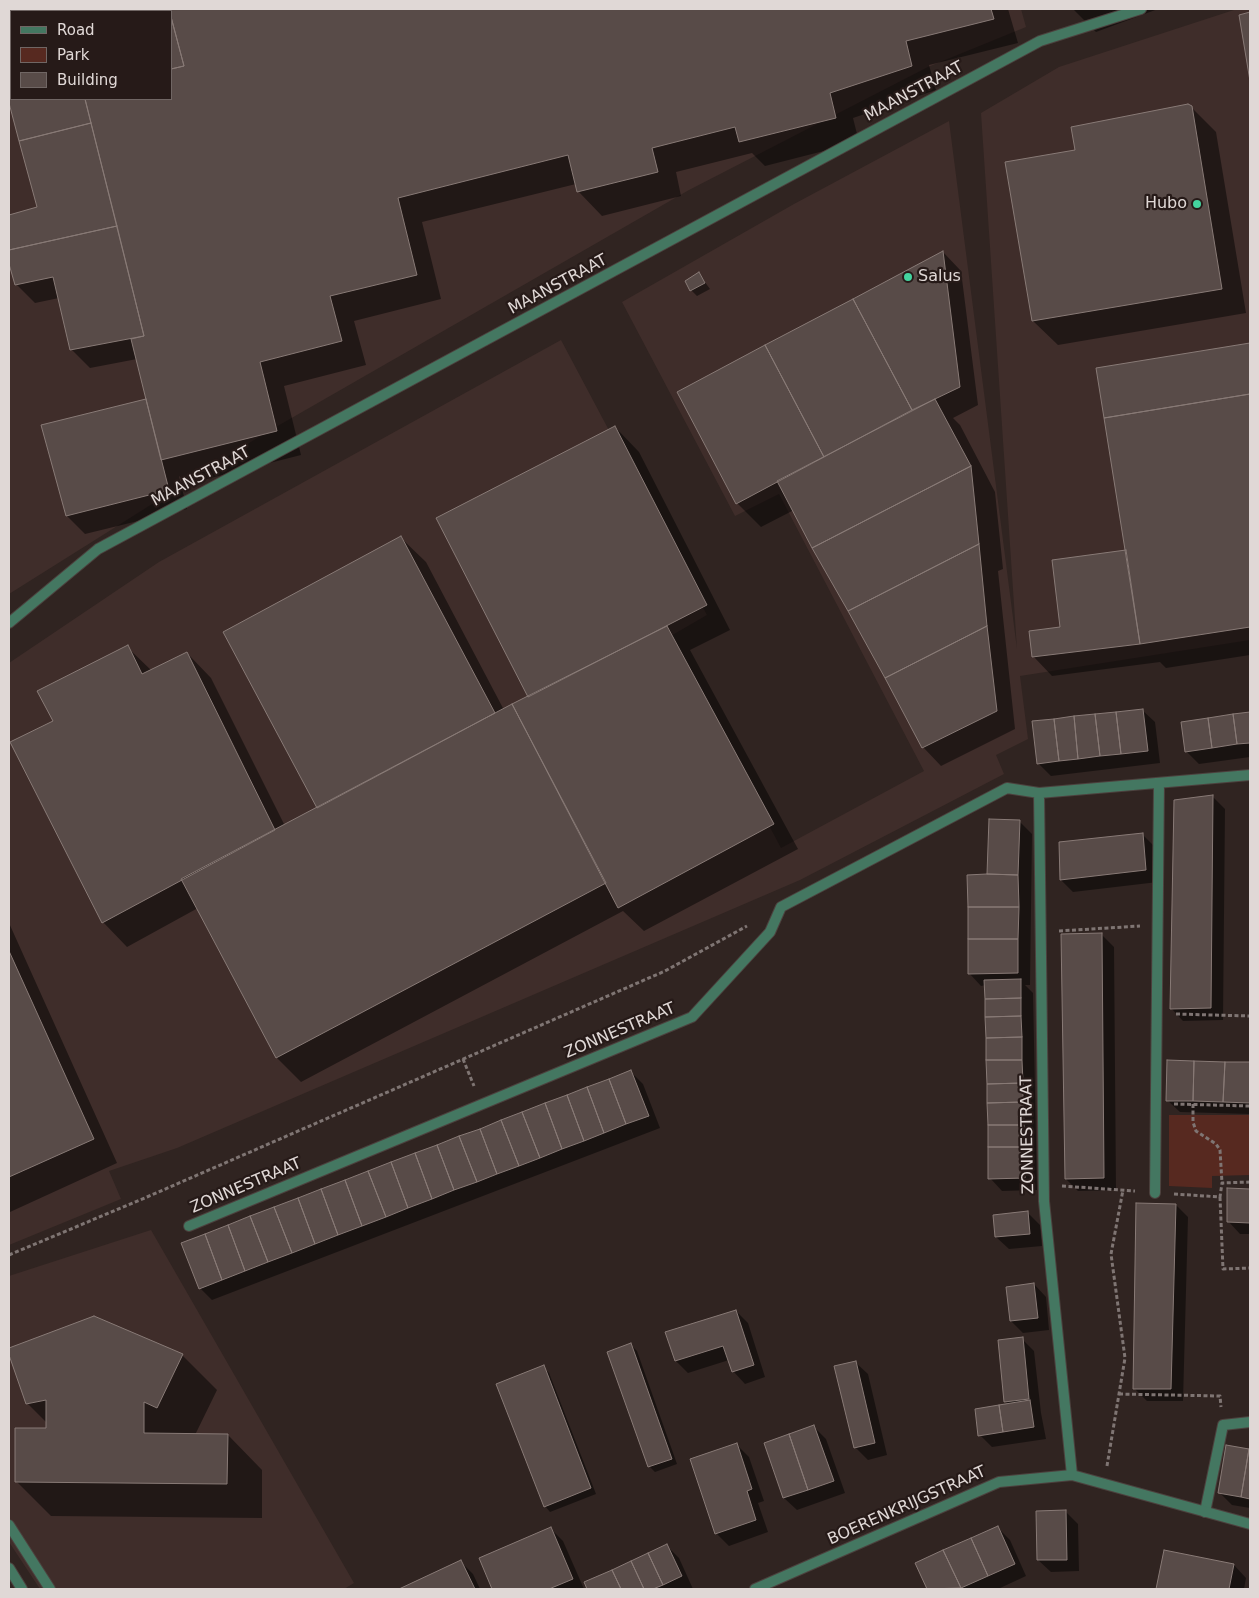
<!DOCTYPE html>
<html>
<head>
<meta charset="utf-8">
<style>
  body { margin:0 }
  #map { position:relative; width:1259px; height:1598px; overflow:hidden; background:#302421; font-family:"DejaVu Sans",sans-serif }
  canvas { display:block }
  .frame { position:absolute; inset:0; border:10px solid #e0d8d6; pointer-events:none }
  .legend { position:absolute; left:10px; top:10px; width:162px; height:90px; box-sizing:border-box; background:#261a18; border:1px solid #706664; margin:0; padding:6px 9px; list-style:none; font-size:15px; color:#e0d8d6 }
  .legend li { display:flex; align-items:center; gap:10px; height:25px }
  .legend b { width:25px; border:1px solid #706664 }
</style>
</head>
<body>
<div id="map">
<canvas width="1259" height="1598"></canvas>
<div class="frame"></div>
<ul class="legend">
<li><b style="height:6px;background:#447761"></b>Road</li>
<li><b style="height:14px;background:#572920"></b>Park</li>
<li><b style="height:14px;background:#584b48"></b>Building</li>
</ul>
</div>
<script>
const ctx = document.querySelector('canvas').getContext('2d');
ctx.lineJoin = 'round';
function fillPath(path, color) {
  ctx.fillStyle = color;
  ctx.fill(path, 'evenodd');
}
function poly(rows) {
  const path = new Path2D();
  for (const r of rows) {
    path.moveTo(r[0], r[1]);
    for (let i = 2; i < r.length; i += 2) path.lineTo(r[i], r[i + 1]);
  }
  return path;
}
function strokePath(path, color, width, dash) {
  ctx.strokeStyle = color;
  ctx.lineWidth = width;
  ctx.lineCap = dash ? 'butt' : 'round';
  ctx.setLineDash(dash || []);
  ctx.stroke(path);
}
function write(font, color, halo, rows, align = 'center') {
  ctx.font = font + ' "DejaVu Sans",sans-serif';
  ctx.lineWidth = 4.5;
  ctx.setLineDash([]);
  ctx.textBaseline = 'middle';
  ctx.strokeStyle = halo;
  ctx.fillStyle = color;
  for (const [text, x, y, turn = 0] of rows) {
    ctx.save();
    ctx.translate(x, y);
    ctx.rotate((+turn || 0) * Math.PI / 180);
    ctx.textAlign = isNaN(turn) ? turn : align;
    if (halo) ctx.strokeText(text, 0, 0);
    ctx.fillText(text, 0, 0);
    ctx.restore();
  }
}
const built = poly([
  [9,9,1021,9,1026,27,928,67,689,190,262,435,9,594],
  [11,11,171,11,171,99,11,99],
  [1237,9,1250,9,1250,640,1020,676,1028,739,996,755,1004,774,800,880,177,1148,109,1171,121,1199,9,1245,9,663,159,562,561,340,707,615,669,637,781,848,924,771,779,494,735,516,622,302,794,204,949,121,1017,649,981,113,1059,67],
  [151,1230,354,1583,344,1589,40,1589,9,1542,9,1276]
]);
const green = poly([
  [1169,1115,1250,1115,1250,1175,1212,1176,1212,1188,1169,1186]
]);
const shadow = poly([
  [24,9,1008,9,1018,43,929,65,936,90,853,118,859,142,765,166,752,153,676,172,681,196,602,216,578,191,576,184,422,222,441,299,354,321,366,365,284,386,301,455,187,484,179,476,187,509,85,534,67,516,148,403,137,359,90,368,71,349,59,298,35,303,16,284,9,255,9,216,38,208,9,101,9,45,11,44,11,99,171,99,171,11,25,11],
  [1073,9,1158,9,1096,32],
  [1250,14,1250,73,1240,16],
  [1191,107,1216,132,1246,313,1058,345,1033,321,1076,151],
  [943,252,961,271,978,405,953,418,960,425,995,492,1003,569,998,571,1015,729,941,766,923,747,794,510,761,527,737,503],
  [699,274,710,289,697,296,691,290],
  [1250,344,1250,655,1166,668,1160,662,1052,676,1034,657,1030,632,1062,628,1127,552,1098,369],
  [615,427,639,452,730,630,690,650,798,849,644,931,623,911,301,1082,277,1058,198,908,127,947,103,922,54,721,127,647,152,671,187,653,211,678,285,826,318,808,401,538,426,562,504,710,529,698],
  [1142,710,1155,722,1160,763,1051,776,1038,763],
  [1250,713,1250,757,1199,764,1186,751,1182,723],
  [1213,797,1225,809,1223,1020,1183,1021,1171,1008],
  [1020,822,1032,834,1030,985,1025,985,1033,993,1037,1190,1002,1191,990,1178,986,985,981,986,969,973,988,875],
  [1143,835,1155,847,1158,882,1073,892,1061,880,1060,843],
  [9,923,117,1163,10,1212,9,1210],
  [1101,934,1114,947,1116,1190,1078,1191,1066,1179],
  [1168,1061,1250,1063,1250,1114,1180,1112,1167,1100],
  [631,1072,643,1084,660,1128,212,1300,200,1288],
  [1250,1189,1250,1234,1240,1234,1228,1221,1228,1190],
  [1176,1205,1188,1217,1183,1401,1147,1401,1134,1388],
  [1027,1212,1040,1225,1042,1246,1009,1249,996,1237],
  [1034,1284,1046,1297,1049,1330,1023,1333,1011,1321],
  [736,1311,748,1323,765,1377,745,1384,733,1371,729,1360,688,1373,676,1361,667,1333],
  [94,1318,182,1355,217,1390,195,1435,228,1435,262,1470,262,1518,51,1516,16,1481,47,1429,47,1423,27,1403,9,1350],
  [1022,1339,1034,1351,1041,1413,1046,1439,992,1447,980,1435,1009,1405,1005,1401],
  [631,1345,637,1351,677,1464,655,1472,649,1466],
  [855,1362,868,1374,887,1455,868,1460,855,1447],
  [543,1367,549,1373,596,1494,550,1512,545,1506],
  [814,1427,826,1439,845,1493,797,1510,784,1498,765,1444],
  [737,1445,749,1457,764,1501,758,1503,768,1532,729,1546,716,1533],
  [1227,1447,1250,1451,1250,1508,1232,1505,1219,1492],
  [1065,1511,1078,1524,1079,1571,1051,1572,1038,1560],
  [997,1527,1010,1540,1026,1576,998,1589,928,1589,917,1564],
  [551,1529,563,1541,584,1589,493,1589,481,1559],
  [667,1546,679,1558,693,1589,589,1589,586,1583],
  [1165,1551,1234,1565,1246,1578,1244,1589,1157,1589],
  [460,1561,473,1574,480,1589,402,1589]
]);
const building = poly([
  [23,9,63,9,64,11,23,11,23,9],
  [63,9,169,9,170,11,64,11,63,9],
  [169,9,991,9,994,19,906,41,912,66,830,93,836,118,739,142,735,127,652,148,658,172,577,192,568,155,398,198,417,275,330,296,342,341,260,362,277,431,161,460,131,339,144,336,85,99,171,99,171,69,184,66,169,9],
  [1250,12,1250,81,1239,15,1250,12],
  [171,17,184,66,171,69,171,17],
  [11,43,11,99,85,99,91,123,19,141,9,103,9,44,11,43],
  [1188,104,1192,106,1222,289,1032,321,1005,162,1075,150,1071,127,1188,104],
  [91,123,117,226,9,250,9,215,37,207,19,141,91,123],
  [117,226,144,336,70,350,53,277,15,285,9,264,9,250,117,226],
  [943,251,960,387,912,410,853,299,943,251],
  [699,272,705,283,690,291,685,281,699,272],
  [853,299,912,410,824,457,765,345,853,299],
  [1250,343,1250,394,1104,418,1096,368,1250,343],
  [765,345,824,457,736,504,677,392,765,345],
  [1250,394,1250,627,1140,644,1104,418,1250,394],
  [146,399,169,490,66,516,41,425,146,399],
  [935,399,971,466,812,548,777,481,935,399],
  [615,426,707,605,528,697,436,518,615,426],
  [971,466,979,544,848,611,812,548,971,466],
  [401,536,495,713,317,808,223,632,401,536],
  [979,544,987,626,885,678,848,611,979,544],
  [1126,550,1140,644,1032,657,1029,631,1060,627,1052,560,1126,550],
  [667,626,774,824,618,908,512,704,667,626],
  [987,626,997,711,922,748,885,678,987,626],
  [128,645,142,674,187,652,275,830,102,923,10,742,53,721,37,691,128,645],
  [512,704,606,883,276,1058,181,879,512,704],
  [1143,709,1148,751,1121,754,1116,712,1143,709],
  [1116,712,1121,754,1100,756,1095,714,1116,712],
  [1250,712,1250,743,1237,744,1233,714,1250,712],
  [1095,714,1100,756,1078,759,1074,716,1095,714],
  [1233,714,1237,744,1212,748,1208,718,1233,714],
  [1074,716,1078,759,1059,761,1054,719,1074,716],
  [1208,718,1212,748,1185,752,1181,722,1208,718],
  [1054,719,1059,761,1037,764,1032,721,1054,719],
  [1213,795,1211,1008,1170,1009,1174,800,1213,795],
  [989,819,1020,820,1018,875,987,874,989,819],
  [1143,833,1146,870,1060,880,1059,842,1143,833],
  [987,874,1018,875,1019,907,968,907,967,875,987,874],
  [968,907,1019,907,1018,939,968,939,968,907],
  [1102,933,1104,1178,1065,1179,1061,934,1102,933],
  [968,939,1018,939,1018,973,968,974,968,939],
  [9,951,94,1139,9,1177,9,951],
  [1021,979,1021,998,985,999,984,980,1021,979],
  [1021,998,1021,1016,985,1017,985,999,1021,998],
  [1021,1016,1022,1037,986,1038,985,1017,1021,1016],
  [1022,1037,1022,1060,986,1060,986,1038,1022,1037],
  [986,1060,1022,1060,1023,1083,987,1084,986,1060],
  [1167,1060,1194,1061,1193,1101,1166,1101,1167,1060],
  [1194,1061,1225,1062,1223,1102,1193,1101,1194,1061],
  [1225,1062,1250,1062,1250,1103,1223,1102,1225,1062],
  [631,1070,649,1116,626,1124,609,1079,631,1070],
  [609,1079,626,1124,604,1133,587,1087,609,1079],
  [1023,1083,1023,1102,987,1103,987,1084,1023,1083],
  [587,1087,604,1133,584,1141,567,1095,587,1087],
  [567,1095,584,1141,562,1149,545,1103,567,1095],
  [1023,1102,1024,1125,988,1125,987,1103,1023,1102],
  [545,1103,562,1149,540,1158,522,1112,545,1103],
  [522,1112,540,1158,519,1166,501,1120,522,1112],
  [501,1120,519,1166,497,1174,480,1129,501,1120],
  [988,1125,1024,1125,1024,1147,988,1147,988,1125],
  [480,1129,497,1174,477,1182,459,1136,480,1129],
  [459,1136,477,1182,454,1190,437,1145,459,1136],
  [437,1145,454,1190,432,1199,415,1153,437,1145],
  [988,1147,1024,1147,1025,1178,988,1179,988,1147],
  [415,1153,432,1199,408,1208,391,1162,415,1153],
  [391,1162,408,1208,386,1217,368,1171,391,1162],
  [368,1171,386,1217,362,1226,345,1180,368,1171],
  [345,1180,362,1226,338,1235,321,1189,345,1180],
  [1227,1188,1250,1189,1250,1223,1227,1222,1227,1188],
  [321,1189,338,1235,315,1244,298,1198,321,1189],
  [298,1198,315,1244,292,1253,274,1207,298,1198],
  [1136,1203,1176,1204,1171,1389,1133,1389,1136,1203],
  [274,1207,292,1253,268,1262,250,1216,274,1207],
  [1028,1211,1030,1234,995,1237,993,1215,1028,1211],
  [250,1216,268,1262,245,1271,228,1225,250,1216],
  [228,1225,245,1271,222,1280,205,1234,228,1225],
  [205,1234,222,1280,199,1289,181,1243,205,1234],
  [1034,1283,1038,1318,1010,1321,1006,1287,1034,1283],
  [736,1310,754,1365,732,1372,723,1346,675,1361,665,1332,736,1310],
  [94,1316,183,1354,157,1408,144,1402,144,1433,228,1434,227,1484,15,1482,15,1428,46,1428,46,1400,26,1404,9,1355,9,1348,94,1316],
  [1023,1337,1029,1399,1004,1402,998,1340,1023,1337],
  [631,1343,672,1459,648,1467,607,1352,631,1343],
  [856,1361,875,1443,854,1448,834,1366,856,1361],
  [544,1365,591,1488,544,1507,496,1384,544,1365],
  [1030,1400,1034,1427,1003,1432,999,1405,1030,1400],
  [999,1405,1003,1432,978,1436,975,1409,999,1405],
  [814,1425,834,1481,808,1490,789,1434,814,1425],
  [789,1434,808,1490,783,1498,764,1443,789,1434],
  [737,1443,752,1489,747,1491,756,1520,715,1534,690,1459,737,1443],
  [1226,1445,1249,1449,1241,1497,1218,1493,1226,1445],
  [1249,1449,1250,1449,1250,1499,1241,1497,1249,1449],
  [1066,1510,1067,1560,1037,1560,1036,1511,1066,1510],
  [998,1526,1015,1564,988,1576,971,1538,998,1526],
  [551,1527,573,1579,549,1589,492,1589,479,1558,551,1527],
  [971,1538,988,1576,961,1588,943,1550,971,1538],
  [667,1544,682,1576,663,1585,648,1553,667,1544],
  [943,1550,961,1588,927,1589,915,1563,943,1550],
  [1164,1550,1234,1564,1229,1589,1156,1589,1164,1550],
  [648,1553,663,1585,653,1589,644,1589,631,1561,648,1553],
  [461,1560,475,1589,399,1589,461,1560],
  [631,1561,644,1589,621,1589,612,1570,631,1561],
  [612,1570,621,1589,587,1589,584,1582,612,1570]
]);
const path = poly([
  [1059,931,1140,926],
  [1176,1014,1250,1016],
  [463,1059,474,1086],
  [1174,1104,1250,1106],
  [1193,1104,1193,1122,1196,1131,1216,1144,1220,1150,1222,1183],
  [1062,1186,1135,1191],
  [1174,1194,1220,1197,1222,1183,1250,1182],
  [1220,1197,1223,1269,1250,1268],
  [9,1255,147,1197,665,971,747,926],
  [1119,1394,1220,1396,1221,1407],
  [1107,1466,1125,1358,1111,1254,1123,1190]
]);
const lane = poly([
  [1205,1512,1223,1425,1250,1422],
  [9,1525,50,1589]
]);
const street = poly([
  [9,623,98,549,1040,41,1141,9],
  [1039,793,1044,1201,1072,1475],
  [1155,1193,1159,783],
  [189,1226,692,1017,770,932,781,907,1007,788,1039,793,1250,775],
  [9,1568,22,1589],
  [755,1589,999,1482,1072,1475,1250,1524]
]);
const markers = [
  [1197,204,5,"#44d49f"],
  [908,277,5,"#44d49f"]
];
const streetNames = [
  ["MAANSTRAAT",914,92,-28],
  ["MAANSTRAAT",558,285,-28],
  ["MAANSTRAAT",201,477,-28],
  ["ZONNESTRAAT",620,1031,-23],
  ["ZONNESTRAAT",1028,1135,-91],
  ["ZONNESTRAAT",246,1186,-23],
  ["BOERENKRIJGSTRAAT",907,1506,-24]
];
const poiNames = [
  ["Hubo",1187,204],
  ["Salus",918,277,"left"]
];
fillPath(built, '#3f2d2a');
fillPath(green, '#572920');
fillPath(shadow, '#0007');
fillPath(building, '#584b48');
strokePath(building, '#887a76', 1);
strokePath(lane, '#4c413e', 12);
strokePath(street, '#4c413e', 12);
strokePath(path, '#7f7573', 3, [4, 2.5]);
strokePath(lane, '#447761', 10);
strokePath(street, '#447761', 10);
for (const [x, y, r, color] of markers) {
  const dot = new Path2D();
  dot.arc(x, y, r, 0, 2 * Math.PI);
  ctx.fillStyle = color;
  ctx.fill(dot);
  strokePath(dot, '#261a18', 2);
}
write('16px', '#e0d8d6', '#261a18', streetNames);
write('16px', '#e0d8d6', '#261a18', poiNames, 'right');
</script>
</body>
</html>
